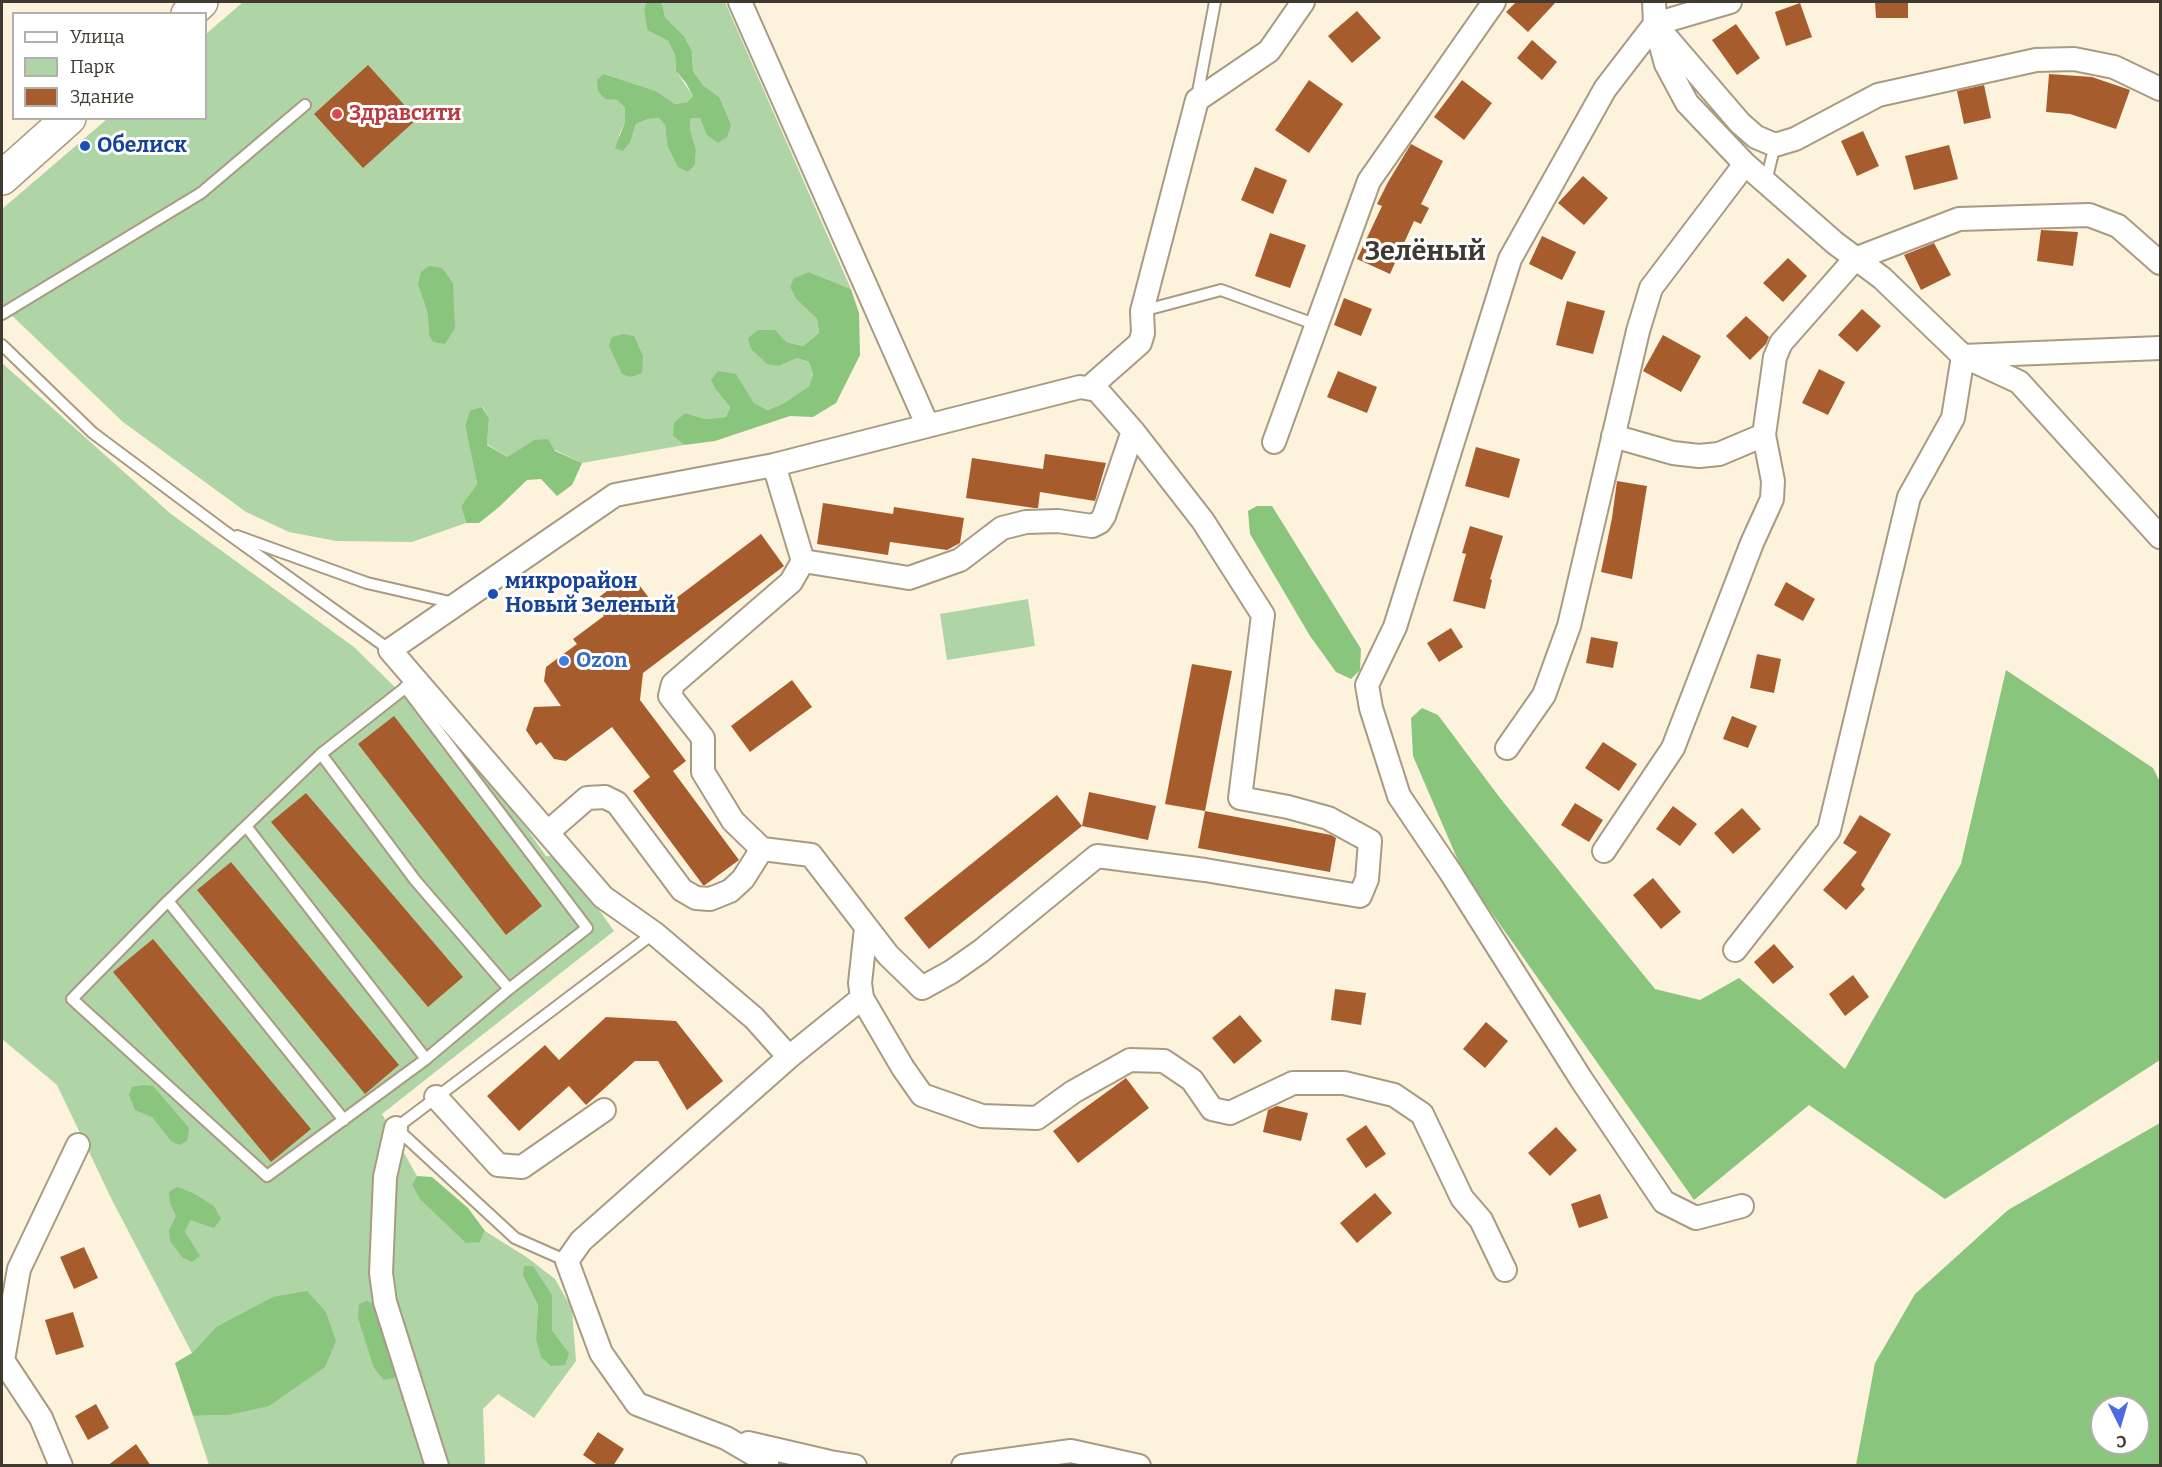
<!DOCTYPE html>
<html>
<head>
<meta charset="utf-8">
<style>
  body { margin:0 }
  #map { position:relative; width:2162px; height:1467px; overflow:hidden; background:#fdf2dc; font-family:Bitter,serif }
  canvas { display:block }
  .frame { position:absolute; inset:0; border:3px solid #3f392f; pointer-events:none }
  .legend { position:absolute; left:12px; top:12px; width:195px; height:108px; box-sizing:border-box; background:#fff; border:2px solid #b2b0ac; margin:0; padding:8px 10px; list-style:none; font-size:18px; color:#3f392f }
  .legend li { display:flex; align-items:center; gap:12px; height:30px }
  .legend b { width:30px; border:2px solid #b2b0ac }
  .north { position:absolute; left:2090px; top:1395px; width:60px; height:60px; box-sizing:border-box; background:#fff; border:2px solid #b2b0ac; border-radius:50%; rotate:175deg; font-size:16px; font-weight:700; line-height:24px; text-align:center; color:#3f392f }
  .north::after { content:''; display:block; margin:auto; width:21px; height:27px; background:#4c6ce0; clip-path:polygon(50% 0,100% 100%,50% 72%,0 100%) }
</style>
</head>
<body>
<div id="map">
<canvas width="2162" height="1467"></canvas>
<div class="frame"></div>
<ul class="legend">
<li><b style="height:8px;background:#fff"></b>Улица</li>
<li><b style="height:16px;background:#afd5a7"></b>Парк</li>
<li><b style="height:16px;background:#a75c2d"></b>Здание</li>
</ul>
<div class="north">С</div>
</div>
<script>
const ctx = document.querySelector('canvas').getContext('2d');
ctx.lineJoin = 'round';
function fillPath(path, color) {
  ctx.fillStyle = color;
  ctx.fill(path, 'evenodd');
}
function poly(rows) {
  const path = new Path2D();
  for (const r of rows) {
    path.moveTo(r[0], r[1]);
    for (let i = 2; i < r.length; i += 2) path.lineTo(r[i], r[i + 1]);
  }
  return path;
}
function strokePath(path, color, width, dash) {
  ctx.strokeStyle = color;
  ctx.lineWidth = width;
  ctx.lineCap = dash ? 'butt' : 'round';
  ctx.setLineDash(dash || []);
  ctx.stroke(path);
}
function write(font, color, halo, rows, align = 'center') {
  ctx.font = font + ' Bitter,serif';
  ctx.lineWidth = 6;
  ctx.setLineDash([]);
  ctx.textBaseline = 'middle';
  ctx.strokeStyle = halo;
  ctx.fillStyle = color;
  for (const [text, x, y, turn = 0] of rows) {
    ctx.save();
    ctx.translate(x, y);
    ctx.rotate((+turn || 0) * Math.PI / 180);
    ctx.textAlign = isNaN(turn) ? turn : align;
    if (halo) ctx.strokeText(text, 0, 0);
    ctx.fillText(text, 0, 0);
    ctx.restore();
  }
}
const green = poly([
  [243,2,646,2,644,10,647,30,668,41,675,55,676,71,693,96,687,102,675,104,656,91,604,74,605,98,617,100,625,108,625,122,619,135,623,151,630,143,636,124,648,119,659,118,665,125,667,145,688,172,695,165,696,149,690,129,690,118,700,118,706,134,719,97,703,85,693,71,692,51,684,36,665,17,662,2,725,2,851,289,809,272,795,278,790,287,796,299,817,319,819,333,803,346,786,342,779,366,797,358,809,362,813,374,809,386,784,403,768,410,754,403,736,375,716,390,730,407,726,417,705,419,685,413,673,436,684,445,582,463,534,440,507,457,487,444,489,418,483,407,470,410,465,425,477,484,461,506,466,523,412,542,336,541,289,532,246,512,123,422,2,306,2,209,107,119,206,118,206,34],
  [418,285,445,344,429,334,427,311],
  [2,363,171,514,354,647,451,742,480,773,527,829,546,856,556,856,565,862,614,931,382,1114,417,1176,412,1184,480,1242,485,1231,528,1258,555,1279,572,1309,576,1361,534,1418,498,1394,483,1409,485,1465,209,1465,193,1416,228,1415,216,1327,192,1353,112,1200,57,1085,2,1039],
  [523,1276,552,1295,552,1330,569,1353,536,1339,538,1305],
  [1028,599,1035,646,947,660,940,614]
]);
const forest = poly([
  [646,2,662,2,665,17,684,36,692,51,693,71,703,85,719,97,731,125,727,137,718,143,706,134,700,118,690,118,690,129,696,149,695,165,688,172,678,167,667,145,665,125,659,118,648,119,636,124,630,143,623,151,615,148,625,122,625,108,617,100,605,99,598,91,597,80,604,74,656,91,675,104,687,102,693,96,686,83,676,71,675,55,668,41,647,30,644,10],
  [429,266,442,268,453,283,455,328,445,344,433,342,429,334,427,311,418,285,421,272],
  [809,272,851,289,859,313,860,355,836,403,813,417,790,416,715,441,684,445,673,436,674,423,685,413,705,419,726,417,730,407,716,390,711,380,718,371,736,374,754,403,768,410,784,403,809,386,813,374,809,362,797,358,779,366,767,364,751,349,748,338,758,330,775,330,786,342,803,346,819,333,817,319,796,299,790,287,794,278],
  [624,334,634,336,643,356,642,373,631,377,622,374,609,346,612,337],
  [482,407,489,418,487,445,507,457,534,440,548,439,555,451,582,463,572,485,557,496,541,479,527,480,499,507,479,523,466,523,461,506,477,484,465,425,470,410],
  [1257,506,1272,506,1361,649,1360,670,1351,679,1336,672,1310,636,1250,534,1248,511],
  [2006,670,2153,768,2160,782,2160,1060,1945,1199,1809,1105,1694,1200,1463,872,1413,756,1411,718,1422,708,1438,715,1500,798,1655,989,1700,1000,1739,978,1845,1069,1961,864],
  [144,1085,153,1086,189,1128,187,1141,179,1145,171,1141,152,1117,135,1110,129,1095,132,1087],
  [2160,1123,2160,1465,1856,1465,1875,1363,1915,1294,2008,1210],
  [2102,1407,2138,1407,2138,1443,2102,1443],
  [417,1176,432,1177,468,1208,485,1231,480,1242,466,1243,420,1199,412,1184],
  [177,1187,193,1193,214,1206,221,1219,214,1228,190,1220,185,1232,200,1256,192,1262,183,1258,170,1241,169,1230,176,1216,170,1203,169,1192],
  [524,1266,533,1266,552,1295,552,1330,569,1353,565,1365,551,1366,541,1357,536,1339,538,1305,523,1276],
  [307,1291,326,1312,336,1341,325,1367,269,1406,228,1415,193,1416,175,1363,192,1353,216,1327,273,1297],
  [367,1301,377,1306,398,1371,394,1378,384,1380,374,1368,358,1318,359,1304]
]);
const building = poly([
  [1516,2,1556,2,1528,32,1506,12],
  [1875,2,1908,2,1908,18,1876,18],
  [1800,3,1812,37,1786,46,1775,12],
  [1357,11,1381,38,1352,63,1328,36],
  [1736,24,1760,58,1737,75,1712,40],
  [1532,40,1557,62,1542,80,1517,58],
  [368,65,417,119,363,168,314,114],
  [2049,74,2092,77,2130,90,2116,129,2070,114,2046,112],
  [1309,80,1343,104,1309,153,1275,130],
  [1462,80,1492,103,1464,140,1434,117],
  [1984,85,1991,118,1964,124,1957,91],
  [1863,131,1879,166,1857,176,1841,141],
  [1411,144,1443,161,1421,204,1429,208,1421,224,1414,221,1390,274,1357,259,1382,206,1377,204,1388,182],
  [1949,145,1958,179,1914,190,1905,156],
  [1255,167,1287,180,1273,214,1241,200],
  [1583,176,1608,198,1584,225,1558,203],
  [2041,230,2078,232,2073,266,2037,261],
  [1270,233,1306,245,1290,288,1255,276],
  [1542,236,1576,252,1562,280,1529,264],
  [1934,243,1951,275,1921,290,1904,255],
  [1788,258,1807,276,1783,302,1763,283],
  [1344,298,1372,309,1361,336,1334,325],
  [1567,301,1605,311,1593,354,1556,345],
  [1862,309,1881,326,1857,352,1838,335],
  [1746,316,1769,337,1766,344,1750,360,1726,336],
  [1663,335,1701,356,1681,392,1643,371],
  [1819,369,1845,382,1828,415,1802,403],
  [1338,371,1377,387,1367,413,1327,397],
  [1476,447,1520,459,1509,498,1465,486],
  [1045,454,1106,463,1095,501,1040,492,1038,508,1034,508,966,498,972,458,1043,469],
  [1617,481,1647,486,1632,579,1601,572,1612,518],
  [823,503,893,514,894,507,964,518,960,543,947,550,890,542,888,555,817,544],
  [1470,526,1503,536,1490,579,1492,580,1485,609,1453,601,1466,554,1462,553],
  [761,534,784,566,643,673,640,700,686,761,673,771,739,860,705,885,703,885,633,791,650,777,612,727,566,761,554,759,541,742,536,745,526,730,534,707,561,706,544,681,546,667,577,644,573,639,604,616,593,602,630,573,659,611],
  [1786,582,1815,599,1803,621,1774,605],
  [1451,628,1463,647,1439,662,1427,643],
  [1591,637,1618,642,1613,668,1586,663],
  [1757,654,1781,659,1774,693,1750,688],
  [1192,664,1232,671,1205,811,1165,804],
  [792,680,812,707,750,752,731,726],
  [394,716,542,906,506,935,358,744],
  [1732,716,1757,726,1748,748,1723,739],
  [1603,742,1637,764,1619,791,1585,768],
  [1089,792,1156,806,1148,840,1082,826],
  [306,793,463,977,428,1007,271,822],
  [1057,795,1082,826,929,949,904,918],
  [1575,803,1603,820,1589,842,1561,825],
  [1673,806,1697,824,1680,846,1656,829],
  [1742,808,1761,829,1733,854,1714,833],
  [1205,811,1331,835,1336,838,1330,872,1198,848],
  [1860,815,1891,834,1861,885,1865,889,1846,910,1823,890,1857,852,1843,843],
  [231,862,399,1065,365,1094,197,890],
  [1653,878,1681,912,1661,929,1633,895],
  [153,939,311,1129,271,1162,113,972],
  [1774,944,1794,967,1773,984,1754,962],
  [1853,975,1869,997,1845,1016,1829,994],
  [1335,989,1366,993,1361,1025,1331,1020],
  [1240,1015,1262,1041,1234,1064,1212,1038],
  [606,1017,676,1021,723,1081,687,1110,658,1061,635,1061,586,1105,569,1086,519,1131,487,1096,545,1045,559,1060],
  [1486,1022,1508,1041,1485,1068,1463,1049],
  [1126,1078,1149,1108,1078,1163,1053,1131],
  [1277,1106,1308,1113,1301,1141,1263,1132,1268,1110],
  [1366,1125,1386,1154,1366,1168,1346,1139],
  [1556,1127,1577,1150,1550,1176,1528,1153],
  [1375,1193,1392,1213,1357,1243,1340,1223],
  [1600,1194,1608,1218,1579,1228,1571,1204],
  [84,1247,98,1278,74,1289,60,1257],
  [73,1312,84,1347,56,1355,45,1320],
  [96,1404,109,1428,88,1440,75,1416],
  [598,1432,624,1449,613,1466,599,1466,583,1455],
  [136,1444,151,1466,107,1466,128,1450]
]);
const service = poly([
  [1197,97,1215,2],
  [1766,181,1775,145],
  [1142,311,1221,290,1317,325],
  [2,314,201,193,305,105],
  [2,345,93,433,223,530,390,650],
  [237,536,367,583,454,603],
  [405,687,587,928,509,989],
  [321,754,410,684],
  [246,826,168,901,72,999,267,1176,426,1059,509,989,415,880,321,754,246,826,426,1059],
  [168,901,344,1120],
  [567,1261,515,1238,396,1128,654,933]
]);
const minor = poly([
  [740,2,927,424],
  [1654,2,1655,24,1666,64,1687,103,1745,164,1835,243,1882,278,1963,356,2160,348],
  [1730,2,1655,24,1605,89,1510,259,1395,627,1367,685,1371,708,1399,796,1451,873,1581,1079,1664,1202,1696,1218,1742,1206],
  [1660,30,1740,123,1756,137,1775,145,1795,139,1878,95,2036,60,2074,59,2114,67,2160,89],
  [1090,387,1140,343,1143,333,1142,311,1197,100,1269,51,1303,2],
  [1613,436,1673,453,1699,456,1719,454,1764,435],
  [1274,442,1369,181,1494,2],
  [774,465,803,561,791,582,673,684,670,696,703,738,703,772,733,821,762,849,811,855,888,955,922,988,951,972,981,951,1097,856,1205,870,1360,896,1367,879,1370,841,1328,818,1288,807,1240,798,1263,615,1203,521,1133,431,1097,390,1080,387,774,465,615,495,390,650,603,897,654,933,754,1018,789,1057],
  [803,561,909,578,960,560,1002,528,1026,522,1058,521,1092,526,1100,522,1104,516,1133,431],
  [1507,748,1544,695,1569,626,1638,331,1651,288,1745,164],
  [548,832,587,798,605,797,617,803,682,890,696,898,710,899,730,891,743,879,762,849],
  [1604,851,1673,748,1752,543,1772,499,1773,481,1764,435,1775,357,1781,343,1855,259,1959,219,2089,215,2118,226,2160,263],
  [866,928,860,983,862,998,903,1068,922,1095,982,1116,1037,1118,1073,1092,1130,1060,1164,1061,1192,1080,1212,1109,1230,1113,1293,1083,1344,1083,1394,1095,1422,1114,1462,1198,1481,1220,1505,1270],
  [1735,950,1829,830,1909,497,1953,418,1963,356,2019,382,2160,537],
  [436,1097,498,1165,522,1167,604,1110],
  [396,1128,385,1177,381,1273,385,1302,437,1466],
  [2,1359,41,1418,61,1466],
  [3,1360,19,1269,78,1145],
  [748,1443,830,1462,855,1466],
  [765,1466,767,1462,726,1438,637,1404,601,1353,567,1261,581,1241,789,1057,862,998],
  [963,1466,1071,1451,1139,1466]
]);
const primary = poly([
  [188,14,201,2],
  [2,178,69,118]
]);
const markers = [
  [337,114,6,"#e0444e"],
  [85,146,6,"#1a4fb4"],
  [493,594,6,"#1a4fb4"],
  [564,661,6,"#3f7fe0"]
];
const healthNames = [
  ["Здравсити",349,114]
];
const transitNames = [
  ["Обелиск",97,146],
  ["микрорайон",505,582],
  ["Новый Зеленый",505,606]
];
const shopNames = [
  ["Ozon",576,661]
];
const districtNames = [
  ["Зелёный",1425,252]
];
fillPath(green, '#afd5a7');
fillPath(forest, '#8ac57d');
fillPath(building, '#a75c2d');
strokePath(service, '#a89b82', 14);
strokePath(minor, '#a89b82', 26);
strokePath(primary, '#a89b82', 36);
strokePath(service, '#fff', 10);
strokePath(minor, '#fff', 22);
strokePath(primary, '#fff', 33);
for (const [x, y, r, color] of markers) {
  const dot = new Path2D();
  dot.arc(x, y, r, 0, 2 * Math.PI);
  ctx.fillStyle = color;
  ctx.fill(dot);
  strokePath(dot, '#fff', 2);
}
write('bold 21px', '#be3a42', '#fff', healthNames, 'left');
write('bold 21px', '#164399', '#fff', transitNames, 'left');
write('bold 21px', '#366cbe', '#fff', shopNames, 'left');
write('bold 27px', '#3f392f', '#fff', districtNames);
</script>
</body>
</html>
